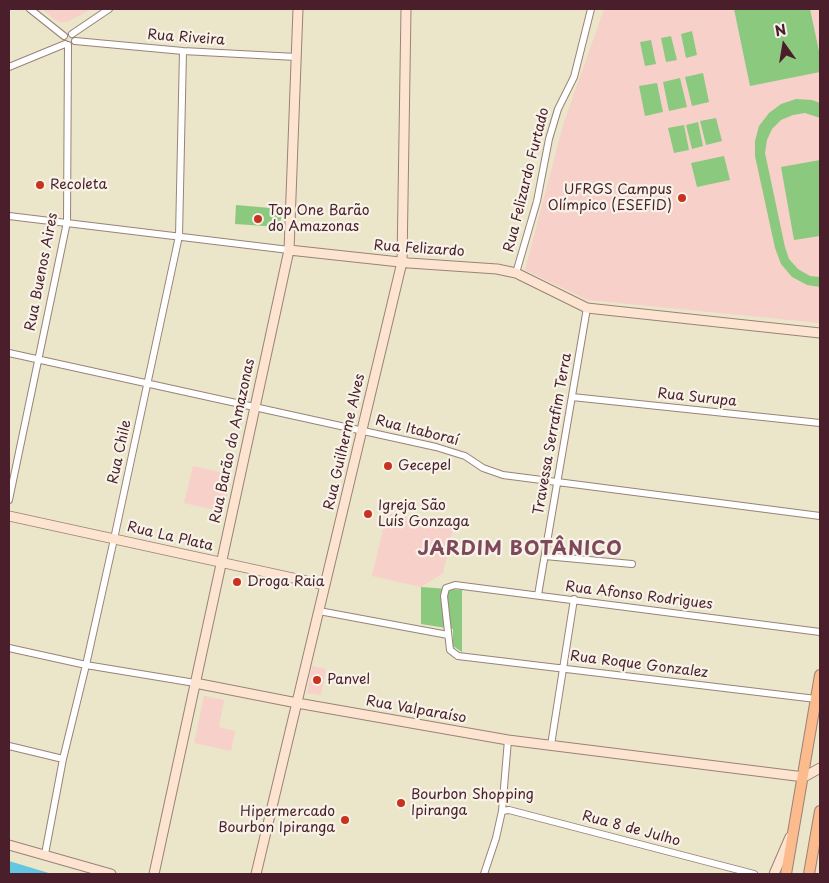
<!DOCTYPE html>
<html>
<head>
<meta charset="utf-8">
<style>
  body { margin:0 }
  #map { position:relative; width:829px; height:883px; overflow:hidden; background:#ebe5c9; font-family:"Playpen Sans",sans-serif }
  canvas { display:block }
  .frame { position:absolute; inset:0; border:10px solid #4a1f2b; pointer-events:none }
  .north { position:absolute; left:759px; top:20px; width:50px; height:50px; -webkit-text-stroke:4px #f7f3e8; paint-order:stroke; rotate:347deg; font-size:14px; font-weight:700; line-height:20px; text-align:center; color:#4a1f2b }
  .north::after { content:''; display:block; margin:auto; width:18px; height:22px; background:#4a1f2b; clip-path:polygon(50% 0,100% 100%,50% 72%,0 100%) }
</style>
</head>
<body>
<div id="map">
<canvas width="829" height="883"></canvas>
<div class="frame"></div>
<div class="north">N</div>
</div>
<script>
const ctx = document.querySelector('canvas').getContext('2d');
ctx.lineJoin = 'round';
function fillPath(path, color) {
  ctx.fillStyle = color;
  ctx.fill(path, 'evenodd');
}
function poly(rows) {
  const path = new Path2D();
  for (const r of rows) {
    path.moveTo(r[0], r[1]);
    for (let i = 2; i < r.length; i += 2) path.lineTo(r[i], r[i + 1]);
  }
  return path;
}
function strokePath(path, color, width, dash) {
  ctx.strokeStyle = color;
  ctx.lineWidth = width;
  ctx.lineCap = dash ? 'butt' : 'round';
  ctx.setLineDash(dash || []);
  ctx.stroke(path);
}
function write(font, color, halo, rows, align = 'center') {
  ctx.font = font + ' "Playpen Sans",sans-serif';
  ctx.lineWidth = 4.5;
  ctx.setLineDash([]);
  ctx.textBaseline = 'middle';
  ctx.strokeStyle = halo;
  ctx.fillStyle = color;
  for (const [text, x, y, turn = 0] of rows) {
    ctx.save();
    ctx.translate(x, y);
    ctx.rotate((+turn || 0) * Math.PI / 180);
    ctx.textAlign = isNaN(turn) ? turn : align;
    if (halo) ctx.strokeText(text, 0, 0);
    ctx.fillText(text, 0, 0);
    ctx.restore();
  }
}
const built = poly([
  [42,9,91,9,75,18,67,22,60,22,55,20],
  [604,9,820,9,820,323,588,300,525,270,563,125],
  [193,466,232,475,223,512,184,503],
  [387,513,453,528,443,573,421,587,372,576],
  [312,666,326,669,321,695,307,693],
  [204,696,224,700,219,727,235,731,231,751,194,743]
]);
const green = poly([
  [734,9,810,9,820,56,820,72,750,86],
  [692,31,697,55,686,58,681,34],
  [671,36,677,60,666,62,661,38],
  [651,40,656,64,645,66,640,42],
  [703,73,709,102,692,106,685,77],
  [680,78,687,107,669,111,663,82],
  [657,83,663,112,645,116,639,86],
  [796,99,812,100,820,103,820,118,805,113,793,115,781,120,772,129,767,140,765,153,785,247,789,259,798,269,810,276,820,277,820,287,807,285,792,277,781,264,775,248,755,156,755,141,759,126,769,113,781,104],
  [716,118,722,141,706,145,700,121],
  [698,122,703,146,692,149,686,125],
  [684,125,689,150,674,153,668,128],
  [724,156,730,180,697,187,691,163],
  [820,160,820,236,794,240,781,167],
  [236,205,282,209,280,227,235,224],
  [421,587,462,590,462,652,453,646,453,629,421,624]
]);
const water = poly([
  [9,861,52,874,9,874]
]);
const street = poly([
  [30,9,64,36],
  [72,34,109,9],
  [75,41,183,51,296,57],
  [9,67,65,44],
  [9,216,289,250],
  [516,273,537,201,549,139,558,109,574,77,591,9],
  [9,353,436,447,465,456,483,468,503,475,820,516],
  [572,397,820,423],
  [9,500,67,222,68,45],
  [545,556,632,564],
  [538,595,587,308],
  [319,611,448,635],
  [9,648,86,665,195,683],
  [816,699,458,656,450,650,444,596,446,588,455,585,820,632],
  [551,745,574,599],
  [9,746,63,759],
  [502,811,509,810,754,874],
  [45,854,63,759,86,665,114,539,179,236,183,51],
  [484,874,496,838,502,811,508,740]
]);
const secondary = poly([
  [289,250,409,263,497,269,516,273,587,308,820,333],
  [9,516,325,585],
  [195,683,297,703,508,740,804,777,820,768],
  [9,845,111,874],
  [154,874,289,250,298,9],
  [256,874,402,262,406,9],
  [774,874,790,837]
]);
const primary = poly([
  [786,874,820,675],
  [809,874,820,811]
]);
const markers = [
  [40,185,5,"#c8321e"],
  [682,198,5,"#c8321e"],
  [258,219,5,"#c8321e"],
  [388,466,5,"#c8321e"],
  [368,514,5,"#c8321e"],
  [237,582,5,"#c8321e"],
  [317,680,5,"#c8321e"],
  [401,803,5,"#c8321e"],
  [345,820,5,"#c8321e"]
];
const streetNames = [
  ["Rua Riveira",186,38,4],
  ["Rua Felizardo Furtado",527,180,-76],
  ["Rua Felizardo",419,249,4],
  ["Rua Buenos Aires",42,272,-79],
  ["Rua Surupa",697,398,6],
  ["Rua Itaboraí",417,431,14],
  ["Travessa Serrafim Terra",553,434,-80],
  ["Rua Barão do Amazonas",233,441,-78],
  ["Rua Guilherme Alves",345,442,-77],
  ["Rua Chile",120,452,-78],
  ["Rua La Plata",170,537,13],
  ["Rua Afonso Rodrigues",639,596,7],
  ["Rua Roque Gonzalez",639,665,7],
  ["Rua Valparaíso",416,710,10],
  ["Rua 8 de Julho",631,829,15]
];
const poiNames = [
  ["Recoleta",50,185],
  ["UFRGS Campus",672,190,"right"],
  ["Olímpico (ESEFID)",672,206,"right"],
  ["Top One Barão",268,211],
  ["do Amazonas",268,227],
  ["Gecepel",398,466],
  ["Igreja São",378,506],
  ["Luís Gonzaga",378,522],
  ["Droga Raia",247,582],
  ["Panvel",327,680],
  ["Bourbon Shopping",411,795],
  ["Ipiranga",411,811],
  ["Hipermercado",335,812,"right"],
  ["Bourbon Ipiranga",335,828,"right"]
];
const districtNames = [
  ["JARDIM BOTÂNICO",520,550]
];
fillPath(built, '#f7d0ca');
fillPath(green, '#8bc97f');
fillPath(water, '#64c7e2');
strokePath(street, '#9a827a', 8);
strokePath(secondary, '#9a827a', 11);
strokePath(primary, '#9a827a', 12);
strokePath(street, '#fff', 6);
strokePath(secondary, '#fde4d1', 9);
strokePath(primary, '#fbbb8c', 10);
for (const [x, y, r, color] of markers) {
  const dot = new Path2D();
  dot.arc(x, y, r, 0, 2 * Math.PI);
  ctx.fillStyle = color;
  ctx.fill(dot);
  strokePath(dot, '#f7f3e8', 2);
}
write('14px', '#4a1f2b', '#f7f3e8', streetNames);
write('14px', '#4a1f2b', '#f7f3e8', poiNames, 'left');
ctx.letterSpacing = '1px';
write('bold 19px', '#7f485a', '#f7f3e8', districtNames);
ctx.letterSpacing = '0px';
</script>
</body>
</html>
